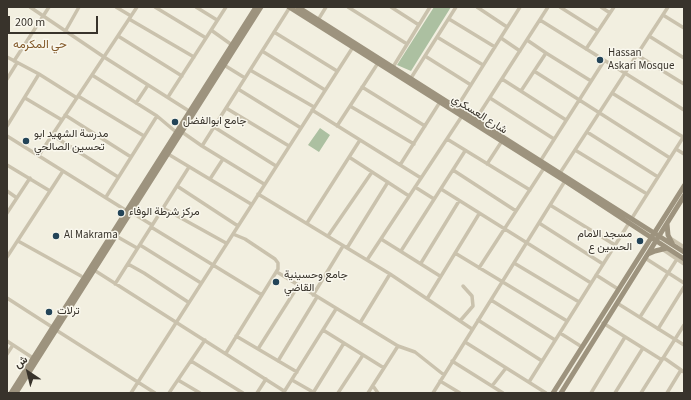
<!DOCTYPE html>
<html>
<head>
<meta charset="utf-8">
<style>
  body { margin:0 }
  #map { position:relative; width:691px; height:400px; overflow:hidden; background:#f2efe0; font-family:"Source Sans 3",Vazirmatn,sans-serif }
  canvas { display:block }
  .frame { position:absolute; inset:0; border:8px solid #38332b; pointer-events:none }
  .north { position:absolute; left:8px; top:352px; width:40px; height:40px; -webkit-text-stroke:3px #f9f7ed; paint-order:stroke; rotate:325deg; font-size:11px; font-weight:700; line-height:16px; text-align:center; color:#38332b }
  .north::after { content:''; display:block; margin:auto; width:14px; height:18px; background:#38332b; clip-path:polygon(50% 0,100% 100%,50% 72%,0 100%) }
  .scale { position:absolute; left:8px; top:16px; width:90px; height:18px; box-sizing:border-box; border:2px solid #38332b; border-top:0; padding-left:5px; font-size:12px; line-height:14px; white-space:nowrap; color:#38332b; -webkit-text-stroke:3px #f9f7ed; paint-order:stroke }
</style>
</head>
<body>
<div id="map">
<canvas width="691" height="400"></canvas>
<div class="frame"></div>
<div class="north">ش</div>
<div class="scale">200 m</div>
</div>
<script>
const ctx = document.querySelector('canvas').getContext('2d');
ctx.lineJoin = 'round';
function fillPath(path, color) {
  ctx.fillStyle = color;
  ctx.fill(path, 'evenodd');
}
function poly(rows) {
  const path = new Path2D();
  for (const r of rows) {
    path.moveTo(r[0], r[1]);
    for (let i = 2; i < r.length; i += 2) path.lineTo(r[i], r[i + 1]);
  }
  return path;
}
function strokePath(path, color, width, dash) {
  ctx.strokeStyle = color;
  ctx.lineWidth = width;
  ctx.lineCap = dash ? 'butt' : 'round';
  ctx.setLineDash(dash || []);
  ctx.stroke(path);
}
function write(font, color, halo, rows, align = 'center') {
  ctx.font = font + ' "Source Sans 3",Vazirmatn,sans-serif';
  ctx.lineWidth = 3;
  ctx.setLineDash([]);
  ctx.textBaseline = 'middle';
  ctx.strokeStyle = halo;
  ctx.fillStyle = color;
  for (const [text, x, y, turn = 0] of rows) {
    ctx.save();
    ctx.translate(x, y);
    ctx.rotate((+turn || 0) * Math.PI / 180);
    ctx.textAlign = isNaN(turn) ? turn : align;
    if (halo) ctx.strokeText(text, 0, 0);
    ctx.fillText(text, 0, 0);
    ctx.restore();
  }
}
const green = poly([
  [434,7,451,7,411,71,397,65],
  [320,128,330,135,319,152,308,145]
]);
const street = poly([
  [30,7,104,57,189,111],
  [116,7,131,16],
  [155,7,206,38],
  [196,7,217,20],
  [348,7,407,44],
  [391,7,419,25],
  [477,7,507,27],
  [560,7,598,31],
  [601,7,610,13],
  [663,15,684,28],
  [129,19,194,57],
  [449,19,495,47],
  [318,20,326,7],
  [540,20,684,110],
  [66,30,79,7],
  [211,30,232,45],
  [274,32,337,71],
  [118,36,182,76],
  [649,36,684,58],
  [437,37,483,65],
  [501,38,520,51],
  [527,40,546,53,591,81],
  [586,49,614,7],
  [262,51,325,90],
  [637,55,684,84],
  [425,56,471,85],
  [7,57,39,74],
  [14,61,49,7],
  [224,65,245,78],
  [393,67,430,7],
  [250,70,314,107],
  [534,71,670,158],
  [92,75,157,116,176,132],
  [411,78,456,7],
  [7,79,17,63],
  [502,79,566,120],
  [362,87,425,126],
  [238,89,301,128],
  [521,91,546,53],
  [612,93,683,137],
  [78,96,144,136],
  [168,97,226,7],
  [25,98,62,120],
  [490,98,554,139],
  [136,103,148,85],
  [350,106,414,144],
  [457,107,520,7],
  [226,108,289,146],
  [312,110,421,178],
  [65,115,131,157],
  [476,119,548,7],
  [7,126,39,74,77,98],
  [337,126,378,63],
  [214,127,276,166],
  [182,132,202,146,264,184],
  [587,132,658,177],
  [52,135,118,177],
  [7,136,127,211],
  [447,139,530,190],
  [202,146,290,7],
  [676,149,684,154],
  [575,150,647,194],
  [168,154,251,204],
  [39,155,137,7],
  [349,157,409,196],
  [541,160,604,61],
  [487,164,502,141],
  [7,165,50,191],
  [400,165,440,102],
  [453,170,516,211],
  [560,173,668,7],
  [210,179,223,159],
  [177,186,238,226],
  [415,187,434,199],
  [441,189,591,283],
  [7,191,17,198],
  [258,194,390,274,472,329],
  [106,197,157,116],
  [550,205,615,245],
  [163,208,226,243],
  [131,212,152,225],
  [7,213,30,178],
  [632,218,684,136],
  [307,223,360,140],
  [539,223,603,264],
  [151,227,262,295],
  [116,236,137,248],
  [328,236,372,172],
  [670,238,684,247],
  [381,239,440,276],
  [18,241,81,276],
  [140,245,201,283],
  [347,248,388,182],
  [662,249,684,264],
  [401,251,465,151],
  [455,253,567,321],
  [7,257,63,171],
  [645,258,684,283],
  [367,260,462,116],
  [421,263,459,201],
  [514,263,579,302],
  [128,264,144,273,188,302],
  [479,268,544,168],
  [94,270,284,391],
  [277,272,398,346,415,352,444,375],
  [596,275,618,289],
  [115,284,189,167],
  [313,295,343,246],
  [7,298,52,327],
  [427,299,479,214],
  [491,300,555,340],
  [617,303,684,345],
  [640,317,677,259],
  [478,320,542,361],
  [460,321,473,306,472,296,463,286],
  [360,323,390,274],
  [603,323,662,360],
  [658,329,684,287],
  [56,330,155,393],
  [323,330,384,368],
  [560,333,582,347],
  [236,336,297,372],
  [7,341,33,358],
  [465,342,546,393],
  [258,349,298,286],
  [226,353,278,269,278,263,275,259,245,239,233,234],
  [7,354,13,345],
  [664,358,684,372],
  [191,361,243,393],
  [278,361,317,297],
  [452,361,503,393],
  [178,380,200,393],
  [292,380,313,392],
  [440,381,460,393],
  [529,382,629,223],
  [373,386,378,393],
  [492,386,506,368],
  [284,392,336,309],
  [131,393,353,47],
  [169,393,205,340],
  [257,393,266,379],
  [313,393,344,343],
  [338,393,363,355],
  [368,393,398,346],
  [433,393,565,181],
  [591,393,625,337],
  [615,393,643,348],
  [641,393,684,325],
  [667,393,681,370]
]);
const secondary = poly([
  [289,7,565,181,684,259],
  [298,7,684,252],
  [667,224,668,235,673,245],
  [648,254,655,251,667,248],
  [11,393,256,7],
  [16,393,261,7],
  [553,393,684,186],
  [561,393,684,196]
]);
const markers = [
  [600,60,4,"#234458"],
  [175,122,4,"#234458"],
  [26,141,4,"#234458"],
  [121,213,4,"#234458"],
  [56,236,4,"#234458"],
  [640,241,4,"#234458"],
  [276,282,4,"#234458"],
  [49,312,4,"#234458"]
];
const poiNames = [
  ["Hassan",608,54],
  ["Askari Mosque",608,67],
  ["جامع ابوالفضل",183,122],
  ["مدرسة الشهيد ابو",34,135],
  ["تحسين الصالحي",34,148],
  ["مركز شرطة الوفاء",129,213],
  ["مسجد الامام",632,235,"right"],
  ["الحسين ع",632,248,"right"],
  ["Al Makrama",64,236],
  ["جامع وحسينية",284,276],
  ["القاضي",284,289],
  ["ترلات",57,312]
];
const streetNames = [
  ["شارع العسكري",479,115,32]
];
const neighbourhoodNames = [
  ["حي المكرمه",40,45]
];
fillPath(green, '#acc0a1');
strokePath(street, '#cac2ad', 3.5);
strokePath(secondary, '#9d937e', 5);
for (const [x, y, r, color] of markers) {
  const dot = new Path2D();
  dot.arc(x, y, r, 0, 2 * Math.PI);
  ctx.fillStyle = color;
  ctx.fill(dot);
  strokePath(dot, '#f9f7ed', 1.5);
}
write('11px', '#38332b', '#f9f7ed', poiNames, 'left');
write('11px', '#38332b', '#f9f7ed', streetNames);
write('12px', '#825929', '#f9f7ed', neighbourhoodNames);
</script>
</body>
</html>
